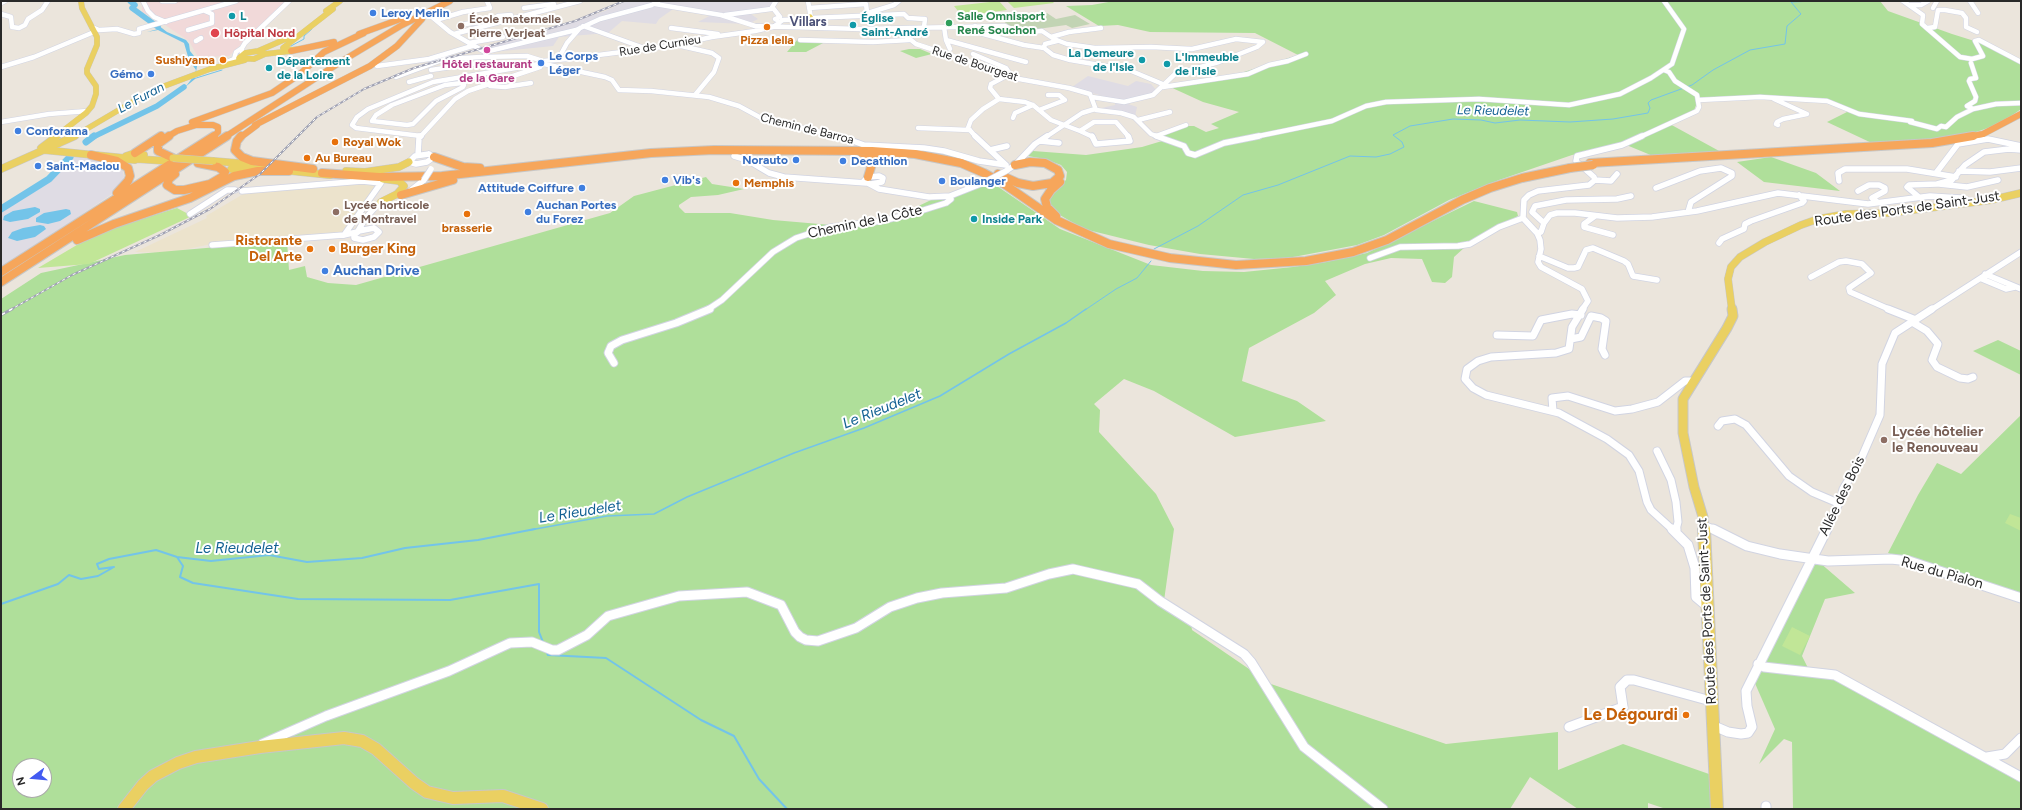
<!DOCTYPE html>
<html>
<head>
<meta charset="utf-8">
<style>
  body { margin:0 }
  #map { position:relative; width:2022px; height:810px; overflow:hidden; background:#ebe5dc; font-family:Figtree,sans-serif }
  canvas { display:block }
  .frame { position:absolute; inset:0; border:2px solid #292929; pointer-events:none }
  .north { position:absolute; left:12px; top:758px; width:40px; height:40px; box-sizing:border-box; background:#fff; border:1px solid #a9a9a9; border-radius:50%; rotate:254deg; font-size:11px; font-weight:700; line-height:16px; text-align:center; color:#292929 }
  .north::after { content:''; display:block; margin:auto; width:14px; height:18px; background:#435bf1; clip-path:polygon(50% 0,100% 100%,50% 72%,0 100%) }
</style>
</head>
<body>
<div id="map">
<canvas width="2022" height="810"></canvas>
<div class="frame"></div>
<div class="north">N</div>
</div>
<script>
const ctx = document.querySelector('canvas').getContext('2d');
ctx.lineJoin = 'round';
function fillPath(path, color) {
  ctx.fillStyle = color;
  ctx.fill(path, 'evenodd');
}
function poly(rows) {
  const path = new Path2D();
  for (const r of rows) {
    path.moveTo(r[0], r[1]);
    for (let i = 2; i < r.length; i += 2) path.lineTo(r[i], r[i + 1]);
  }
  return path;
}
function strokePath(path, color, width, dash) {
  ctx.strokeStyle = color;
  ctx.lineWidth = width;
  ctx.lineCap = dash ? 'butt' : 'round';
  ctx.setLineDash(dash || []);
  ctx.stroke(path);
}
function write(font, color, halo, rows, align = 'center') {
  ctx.font = font + ' Figtree,sans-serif';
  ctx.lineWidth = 4;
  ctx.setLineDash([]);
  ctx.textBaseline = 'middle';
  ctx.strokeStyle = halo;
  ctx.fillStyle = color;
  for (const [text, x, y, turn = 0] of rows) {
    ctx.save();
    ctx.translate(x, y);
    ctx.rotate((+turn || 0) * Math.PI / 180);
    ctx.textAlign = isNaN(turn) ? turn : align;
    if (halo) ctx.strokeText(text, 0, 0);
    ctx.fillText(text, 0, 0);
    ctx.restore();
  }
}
const industrial = poly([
  [627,1,772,1,772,7,748,12,758,19,748,24,698,22,713,14,676,7,659,19,656,24,622,21,608,33,559,37,553,46,483,53,475,50,564,25,605,11],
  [1088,76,1128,86,1136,81,1151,84,1157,91,1125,103,1137,107,1135,116,1101,108,1115,105,1116,100,1072,87],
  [75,156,112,162,122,168,124,177,121,184,112,194,1,269,1,211,50,179]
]);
const education = poly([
  [366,181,378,183,341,234,216,243,169,253,135,252,207,218,206,216,245,193]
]);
const medical = poly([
  [139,1,285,1,229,56,198,57,189,41,162,23,142,12,142,4]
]);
const green = poly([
  [1114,1,1880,1,1888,11,1952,34,1984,44,2021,64,2021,109,2000,124,1961,137,1876,145,1827,122,1847,112,1834,102,1759,97,1698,100,1693,113,1668,123,1721,152,1653,156,1624,144,1572,155,1499,180,1449,200,1384,235,1357,245,1288,258,1254,259,1200,254,1149,245,1084,229,1058,214,1048,203,1050,194,1066,180,1067,172,1061,165,1045,159,1028,156,1033,151,1086,155,1142,147,1162,141,1160,136,1187,126,1194,126,1206,132,1219,128,1211,124,1239,112,1203,102,1168,86,1231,76,1298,55,1255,33,1150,32,1118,25,1099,26,1066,6,1092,5],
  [798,39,825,42,806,52,787,52],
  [909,49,920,49,932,54,916,58,900,51],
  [1771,157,1816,173,1840,191,1764,182,1737,162],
  [706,177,712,184,744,189,718,195,691,197,679,205,679,207,685,213,730,213,773,220,831,225,877,221,906,212,931,200,991,182,1060,229,1151,265,1203,271,1244,272,1293,267,1326,262,1367,253,1474,201,1517,212,1518,216,1475,238,1454,257,1452,277,1445,283,1432,282,1422,259,1391,258,1365,264,1325,281,1336,295,1314,313,1249,348,1242,381,1297,401,1326,421,1235,437,1154,391,1124,379,1094,404,1100,410,1099,432,1156,494,1174,529,1163,608,1191,623,1192,630,1271,684,1446,744,1558,732,1558,770,1623,744,1709,774,1711,809,1666,809,1648,803,1648,809,1578,809,1530,777,1510,809,1,809,1,299,41,273,125,255,287,241,289,270,305,266,307,277,328,283,356,285,610,213,634,196],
  [20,766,44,766,44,790,20,790],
  [1998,340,2021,351,2021,375,1973,351],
  [2021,415,2021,601,1888,553,1918,495,1937,463,1961,474],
  [1819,562,1855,593,1825,599,1802,656,1808,668,1847,686,2021,780,2021,809,1793,809,1792,742,1784,739,1759,764,1775,729,1754,681,1814,564]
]);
const cemetery = poly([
  [1047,13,1056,19,1075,15,1090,24,1072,28,1066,25,1017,32,1001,19]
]);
const pitch = poly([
  [999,1,1007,10,962,16,954,6],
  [1007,1,1052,1,1054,3,1014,8],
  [177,208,192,216,89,264,38,268,87,239,106,230],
  [2010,514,2021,518,2021,531,2005,523],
  [1792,627,1810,636,1800,655,1782,646]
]);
const water = poly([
  [158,25,167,32,186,40,189,44,190,51,194,56,197,66,195,79,184,88,176,93,172,93,187,85,193,77,196,70,189,60,184,43,158,30,147,32,158,29,155,27],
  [35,207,40,209,40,212,28,219,10,222,3,220,4,216,13,211],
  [66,209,70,210,71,214,60,221,48,224,36,222,36,218,44,213],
  [40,225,44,226,46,229,35,237,17,241,8,238,12,232,23,228]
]);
const streamFar2 = poly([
  [291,46,304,39,304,36,312,29],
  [193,79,222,70],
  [1154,249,1198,226,1243,195,1278,185,1350,156,1376,157,1390,154,1404,147,1402,142,1393,135,1410,126,1453,119,1481,120,1495,123,1520,120,1570,122,1613,119,1648,113,1650,108,1648,103,1651,100,1692,85,1713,70,1750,50,1785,44,1787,26,1801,14,1791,2,1815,1],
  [1085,310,1116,289,1137,278,1151,261]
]);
const streamFar1 = poly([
  [530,530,607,516,654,514,687,497,794,453,864,428,940,396,1009,354,1066,323,1086,309]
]);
const stream = poly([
  [177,557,183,566,180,577,193,583,298,599,450,600,539,584,539,632,543,642],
  [1,604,58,584,69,575,81,579,98,576,114,567,99,569,97,564,109,559,156,550,177,557,211,561,269,555,307,562,362,558,405,548,478,540,535,529],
  [546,651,548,655,606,658,701,720,734,736,759,779,787,809]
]);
const riverFar1 = poly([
  [130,1,135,5,132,8,158,27],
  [93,137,157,106,184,87]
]);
const river = poly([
  [86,142,94,136],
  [1,209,49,179,70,157]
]);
const minorFar3 = poly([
  [143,1,148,11,154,17,166,22],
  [162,1,175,1],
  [808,1,811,18,904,14,908,18,925,19,924,27],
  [1903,1,1923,15,1922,24,1960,57,1972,59,1983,56,1975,41,1979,40,2021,62],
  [1970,1,1978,13],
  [1,3,5,1],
  [655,4,721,15,755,26,861,29,1005,26,1019,33,1042,31,1054,39,1067,44,1095,48,1151,47,1192,49,1236,39,1263,42],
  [1909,5,1921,5,1928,1],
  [524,8,554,4],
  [773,8,780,17,775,19,777,20],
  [809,8,866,4,867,12,870,13],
  [1933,8,1937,1],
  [871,12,894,5,899,1],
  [1,14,11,17,12,27,19,28,25,25,28,19,42,10,48,1],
  [725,15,771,9,776,1],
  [498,16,511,15],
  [432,17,450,32,485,52,486,55],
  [436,20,463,12,490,8,487,1],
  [460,25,484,21],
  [583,26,647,49],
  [975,26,976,32,1024,45,1044,48],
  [92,27,99,30,117,29,134,34,139,33,139,29,236,1],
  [944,27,946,40,1026,62],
  [671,28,718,34],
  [889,28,901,32,916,44,977,64,1008,77,1069,88,1090,94,1096,110,1121,113,1134,117,1151,134,1159,137],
  [1927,28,1935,27,1938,10,1945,10,1962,13,1966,18,1966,27,1977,32],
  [188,30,212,23,212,14,205,11],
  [454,34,580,1],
  [1051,37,1069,32,1101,28],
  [800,40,873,42,910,40],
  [946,40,950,49],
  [196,41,201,38],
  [1057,41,1045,44,1044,48,1053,55,1070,60,1129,70,1165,85],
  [469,43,503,37],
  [677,45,712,53,719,58,714,72,695,95],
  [485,52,576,30,600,19,652,5,658,1],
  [242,54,242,48,245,43,289,1],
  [973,54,1006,68,1010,74,991,84,990,88,999,99,983,109,971,120,968,128,976,137],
  [482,57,527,56,543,61,567,59,669,46,712,37,755,31,773,27,783,20,805,19,815,22],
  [554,59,561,54,567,43,580,28],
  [1971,63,1976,78,1970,79,1969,81,1976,97,1975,101,1967,106,1973,109],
  [221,64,234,59,236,52,242,48],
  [544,64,605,77,612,80,619,90,651,91,709,97,739,106,763,119,842,137],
  [377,66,429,59,472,46],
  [1,67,34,57,94,32],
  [431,70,478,63],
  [396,77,445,59,481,57],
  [409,82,431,76],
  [462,83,464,85,463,87,436,101,413,124,407,125,372,121,376,115,392,105,445,85,462,83],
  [490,86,505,87,531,83],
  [1163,87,1248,74,1269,65,1288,61,1306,54],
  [1092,97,1124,102,1153,95,1175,74,1219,62,1257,47,1263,42],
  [999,99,1025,102,1033,105,1051,120,1080,131],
  [1774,99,1807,114,1783,119,1777,122,1776,124,1778,125],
  [1699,100,1760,97,1827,101,1859,114,1912,121],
  [1039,110,1065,100,1059,95,1048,95],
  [1013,118,1015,113,1033,105],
  [1138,120,1170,112],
  [1,122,49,114,88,111],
  [1910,122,1937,129,1941,126,1946,127,1957,117,1973,109,1996,104,2021,103],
  [918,128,970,130],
  [1080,131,1093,137],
  [1080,131,1094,122,1116,122,1129,137],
  [421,136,356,128,352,125,357,117,368,109,433,82,545,63],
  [1156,136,1186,125],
  [420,137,455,99,468,91,540,67],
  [1046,137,1082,113,1095,109],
  [1254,137,1332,121,1366,106,1386,102,1479,99,1569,105,1620,94,1651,78,1672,64,1684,29,1664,1],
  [1640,137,1697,111,1699,107,1697,95,1675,81,1669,72,1664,70]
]);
const minorFar2 = poly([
  [419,136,421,136],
  [839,136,864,145,924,148,944,151,979,161,1006,165],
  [975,136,1006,165],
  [1092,136,1096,144,1130,141,1128,136],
  [1156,136,1184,146,1188,153,1195,155,1224,143,1259,136],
  [1040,141,1059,143],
  [990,150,1007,146],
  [429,154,434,157,427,162,416,164,409,162,415,156,429,154],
  [418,155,419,138,421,136],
  [734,156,747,160,769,173,784,177,866,183],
  [1006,171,1015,165,1035,144,1047,136],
  [1959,171,1990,172,2021,168],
  [1936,173,1958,144,1988,139,2021,146],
  [1595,180,1611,181,1617,174],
  [1839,181,1838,173,1845,169,1907,169,1956,177],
  [871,184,882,182,883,178,879,176,868,177,864,181,879,189,929,197,950,196,983,183],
  [1939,184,1967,187,1998,180],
  [1656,188,1700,171,1721,168,1732,173,1732,176,1691,202,1688,212],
  [242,191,362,181,381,183,344,235],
  [410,191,424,180],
  [1858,191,1869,185,1879,185,1885,188,1885,191,1872,198,1877,202],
  [1919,197,1907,187,1909,185,1937,184,1952,180,1965,165,1984,152,2009,149,2021,150],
  [190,214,227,190,235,190],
  [1595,216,1584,224,1584,227,1613,235],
  [1544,223,1532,212,1535,206,1566,200,1617,199,1631,196],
  [374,228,379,232,374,237,363,240,354,238,354,235,359,231,374,228],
  [358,231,365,219,377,205,386,200],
  [1537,233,1541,232,1544,223,1550,215,1557,213,1575,213,1617,218,1652,217,1697,211,1778,193,1868,204,1930,196,1961,198,1974,202],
  [1719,243,1722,239,1744,229,1745,224,1751,221,1802,203,1804,201,1799,195],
  [212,245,344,235,357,232],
  [1539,256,1568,268,1574,268,1578,267,1586,250,1593,248,1624,261,1628,264,1633,276,1657,280],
  [1370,258,1400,247,1458,246,1470,244,1499,227,1523,218],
  [1985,274,2021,289],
  [1811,277,1839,262,1846,261,1862,264,1871,273,1849,288,1850,292,1891,310],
  [1982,279,2006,289,2015,287],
  [707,310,722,300,773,252,796,238,830,227,882,221,914,213,946,203,951,199,950,196],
  [1582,310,1588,301,1582,289,1541,267,1538,262,1541,249,1540,240,1537,233,1523,218,1524,200,1529,195,1538,191,1589,185,1595,180,1594,177,1576,161,1577,156,1622,145,1642,136],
  [1931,310,2021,252]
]);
const minorFar1 = poly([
  [1583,309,1572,327,1569,349,1556,353,1491,357,1478,361,1467,369,1465,379,1473,388,1486,395,1559,413,1607,439,1629,455,1639,471,1647,502,1651,510,1673,530],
  [1888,309,1916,320],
  [1912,322,1927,331,1938,344,1932,360,1937,367,1960,378,1968,379,1973,377],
  [1497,335,1533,336,1541,320,1572,314,1581,315],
  [1571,339,1581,337,1591,316,1601,318,1606,321,1602,349,1605,355],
  [614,363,608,353,611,346,622,340,676,323,710,309],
  [1553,411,1552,398,1568,396,1615,411,1632,409,1658,402,1685,381,1694,381],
  [1718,426,1722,421,1735,419,1746,425,1789,476,1812,492,1838,503],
  [1657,451,1671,480,1676,502,1678,522,1676,530],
  [1704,525,1715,530],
  [1826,530,1841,499,1843,489,1861,459,1880,415,1882,364,1895,333,1932,309]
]);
const minor = poly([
  [1672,529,1688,545,1695,568,1696,597,1708,607],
  [1713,529,1747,546,1780,554,1828,561,1891,559,1909,561,2021,598],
  [1676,531,1676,529],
  [1758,664,1764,667,1835,675,2021,777],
  [1714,726,1728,732,1741,734,1748,733,1752,727,1747,706,1746,691,1827,529],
  [1569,727,1623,707,1620,687,1627,680,1634,680,1711,701],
  [262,744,326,716,449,671,510,643,532,642,552,650,558,650,587,635,608,616,679,596,747,592,781,605,795,632,800,637,806,640,818,641,856,628,890,607,917,598,942,593,1006,588,1049,574,1073,569,1138,584,1160,601,1244,654,1251,662,1304,747,1383,809],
  [1987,757,2005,754,2021,738],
  [1766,806,1766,809]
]);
const majorFar3 = poly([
  [326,11,340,1],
  [805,19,810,17],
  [815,22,817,23],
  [300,49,292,50,283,48,333,9],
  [258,51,288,38],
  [258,51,265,54,254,59,239,58,245,53,258,51],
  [265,54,291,51],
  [55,137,86,113,92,106,96,94,96,86,87,73,87,69,97,45,97,37,82,8,81,1],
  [73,137,151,91,210,69,245,60]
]);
const majorFar2 = poly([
  [41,148,57,136],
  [44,150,124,158],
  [135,153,144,155,135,160,124,159,126,156,135,153],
  [137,159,167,161],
  [213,161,237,163],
  [246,162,251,165,246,169,237,171,231,169,234,165,246,162],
  [1,169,75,136],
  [246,169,265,169],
  [281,170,330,175],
  [346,171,365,172,399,167,409,162],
  [381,202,397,194,404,186,399,181,383,179],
  [1732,310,1728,279,1731,267,1740,257,1765,242,1801,225,1818,219,1846,214,1890,213,1991,200,2021,193]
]);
const majorFar1 = poly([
  [1704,530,1703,517,1694,487,1683,433,1683,399,1727,328,1733,316,1732,309]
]);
const major = poly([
  [1704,529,1717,809],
  [124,809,143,785,153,776,178,763,196,757,260,747,344,738,362,741,376,749,414,783,427,792,453,798,503,796,542,809]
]);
const highwayFar1 = poly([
  [359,34,406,17],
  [291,51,334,42],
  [192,122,272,93,300,74,324,52,364,33],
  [255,125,370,66,397,46,422,19],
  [167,137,177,131,196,125,213,125,218,127,218,132,213,137],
  [225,137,342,61,402,25,450,1],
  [241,137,257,125],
  [1967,137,1983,134,2021,114]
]);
const highway = poly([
  [169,136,158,144,158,151,173,158],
  [241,136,237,141,235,150,242,157,252,161,313,169],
  [135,153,161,136],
  [862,153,874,157,868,177],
  [91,155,117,161,128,168,130,176,128,181,117,193],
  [434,157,463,167,480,168],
  [1590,163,1932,143,1973,136],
  [322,173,379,177,442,176,651,153,714,150,872,151,915,154,961,163,984,173,1004,184,1056,220,1109,244,1170,258,1236,265,1306,261,1353,252,1387,240,1462,200,1490,188,1522,178,1570,168],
  [175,174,169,179,167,185,175,190,184,190,210,184,222,177,225,172,218,167,198,163],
  [998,174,1018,183,1033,186,1052,183,1060,176,1058,170,1045,163,1030,162,1015,165],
  [401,195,453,180],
  [1056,216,1047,207,1045,199,1051,190,1060,182],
  [77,240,114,224,190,198,234,176,258,171,289,171],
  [1,272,214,136],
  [1,282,227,136]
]);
const railFar1 = poly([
  [10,310,72,275,160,235,210,209,260,174,317,117,364,89,414,68,575,21,624,1]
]);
const rail = poly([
  [1,315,12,309]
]);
const minorBridge = poly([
  [424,180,431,169],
  [983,183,1006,171]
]);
const majorBridge = poly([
  [173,158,213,161]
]);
const highwayBridge = poly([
  [1570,168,1593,165]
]);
const markers = [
  [373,13,4,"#3f7fe0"],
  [232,16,4,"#0f9aa8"],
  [949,23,4,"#2e9e5b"],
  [853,25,4,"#0f9aa8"],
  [461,26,4,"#8d6e63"],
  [767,27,4,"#e8710a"],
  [215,33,5,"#e0444e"],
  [487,50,4,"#d1479c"],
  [223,60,4,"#e8710a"],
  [1142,60,4,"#0f9aa8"],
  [541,63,4,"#3f7fe0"],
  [1167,64,4,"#0f9aa8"],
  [269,68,4,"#0f9aa8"],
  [151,74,4,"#3f7fe0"],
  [18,131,4,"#3f7fe0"],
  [335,142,4,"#e8710a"],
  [307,158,4,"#e8710a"],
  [796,160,4,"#3f7fe0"],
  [843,161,4,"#3f7fe0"],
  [38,166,4,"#3f7fe0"],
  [665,180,4,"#3f7fe0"],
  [942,181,4,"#3f7fe0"],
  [736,183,4,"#e8710a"],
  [582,188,4,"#3f7fe0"],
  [336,212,4,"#8d6e63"],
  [528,212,4,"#3f7fe0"],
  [467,214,4,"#e8710a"],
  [974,219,4,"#0f9aa8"],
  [310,249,4,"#e8710a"],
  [332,249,4,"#e8710a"],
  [325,271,4,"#3f7fe0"],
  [1884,440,4,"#8d6e63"],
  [1686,715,4,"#e8710a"]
];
const farShopnames = [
  ["Leroy Merlin",381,13],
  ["Le Corps",549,56],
  ["Léger",549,70],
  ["Gémo",143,74,"right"],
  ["Conforama",26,131],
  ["Norauto",788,160,"right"],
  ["Decathlon",851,161],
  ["Saint-Maclou",46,166],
  ["Vib's",673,180],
  ["Boulanger",950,181],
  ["Attitude Coiffure",574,188,"right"],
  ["Auchan Portes",536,205],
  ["du Forez",536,219]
];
const farCulturenames = [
  ["L",240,16],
  ["Église",861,18],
  ["Saint-André",861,32],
  ["La Demeure",1134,53,"right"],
  ["de l'Isle",1134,67,"right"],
  ["L'Immeuble",1175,57],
  ["de l'Isle",1175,71],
  ["Département",277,61],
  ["de la Loire",277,75],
  ["Inside Park",982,219]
];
const farLeisurenames = [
  ["Salle Omnisport",957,16],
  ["René Souchon",957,30]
];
const farEducationnames = [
  ["École maternelle",469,19],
  ["Pierre Verjeat",469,33],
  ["Lycée horticole",344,205],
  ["de Montravel",344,219]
];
const farHealthnames = [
  ["Hôpital Nord",224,33]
];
const farFoodnames = [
  ["Pizza Iella",767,40,"center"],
  ["Sushiyama",215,60,"right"],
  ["Royal Wok",343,142],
  ["Au Bureau",315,158],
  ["Memphis",744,183],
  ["brasserie",467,228,"center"]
];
const farStreetnames = [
  ["Rue de Curnieu",660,46,-9],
  ["Rue de Bourgeat",975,64,18],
  ["Chemin de Barroa",807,129,14]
];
const farHotelnames = [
  ["Hôtel restaurant",487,64],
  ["de la Gare",487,78]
];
const farQuarternames = [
  ["Villars",808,22]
];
const farWaternames = [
  ["Le Furan",141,98,-28],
  ["Le Rieudelet",1493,111,1]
];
const streetNames = [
  ["Route des Ports de Saint-Just",1907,209,-8],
  ["Chemin de la Côte",865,222,-12],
  ["Allée des Bois",1842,496,-64],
  ["Rue du Pialon",1942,573,16],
  ["Route des Ports de Saint-Just",1707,611,-93]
];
const foodNames = [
  ["Ristorante",302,241],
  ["Del Arte",302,257],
  ["Burger King",340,249,"left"]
];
const shopNames = [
  ["Auchan Drive",333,271]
];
const educationNames = [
  ["Lycée hôtelier",1892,432],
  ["le Renouveau",1892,448]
];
const waterNames = [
  ["Le Rieudelet",882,409,-22],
  ["Le Rieudelet",580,512,-9],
  ["Le Rieudelet",237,549]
];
const nearFoodnames = [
  ["Le Dégourdi",1678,715]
];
fillPath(industrial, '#dfdce4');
fillPath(education, '#ece3cc');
fillPath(medical, '#f1d9d9');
fillPath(green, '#afdf9a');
fillPath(cemetery, '#c2d4b4');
fillPath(pitch, '#c1e697');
fillPath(water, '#73c4e9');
strokePath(streamFar2, '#73c4e9', 1);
strokePath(streamFar1, '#73c4e9', 1.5);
strokePath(stream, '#73c4e9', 2);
strokePath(riverFar1, '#73c4e9', 5.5);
strokePath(river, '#73c4e9', 7);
strokePath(minorFar3, '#d1d4e2', 5.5);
strokePath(minorFar2, '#d1d4e2', 7);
strokePath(minorFar1, '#d1d4e2', 9);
strokePath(minor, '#d1d4e2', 11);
strokePath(majorFar3, '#c7c7c7', 6);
strokePath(majorFar2, '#c7c7c7', 8);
strokePath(majorFar1, '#c7c7c7', 11);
strokePath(major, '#c7c7c7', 14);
strokePath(highwayFar1, '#c7c7c7', 7);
strokePath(highway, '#c7c7c7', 10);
strokePath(minorFar3, '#fff', 4.5);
strokePath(minorFar2, '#fff', 5.5);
strokePath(minorFar1, '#fff', 7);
strokePath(minor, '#fff', 9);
strokePath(majorFar3, '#ead062', 5.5);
strokePath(majorFar2, '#ead062', 7);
strokePath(majorFar1, '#ead062', 9);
strokePath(major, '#ead062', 12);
strokePath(highwayFar1, '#f6a65b', 6);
strokePath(highway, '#f6a65b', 8);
strokePath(railFar1, '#9fa1b3', 2);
strokePath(rail, '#9fa1b3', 3);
strokePath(railFar1, '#fff', 1, [3]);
strokePath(rail, '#fff', 1.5, [4.5]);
strokePath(minorBridge, '#d1d4e2', 7, []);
strokePath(majorBridge, '#c7c7c7', 8, []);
strokePath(highwayBridge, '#c7c7c7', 10, []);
strokePath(minorBridge, '#fff', 5.5);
strokePath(majorBridge, '#ead062', 7);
strokePath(highwayBridge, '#f6a65b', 8);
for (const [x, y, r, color] of markers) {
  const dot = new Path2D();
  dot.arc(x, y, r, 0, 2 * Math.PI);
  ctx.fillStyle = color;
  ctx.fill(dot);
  strokePath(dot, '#fff', 1.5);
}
write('bold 12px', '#366cbe', '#fff', farShopnames, 'left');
write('bold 12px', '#0d838f', '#fff', farCulturenames, 'left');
write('bold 12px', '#27864d', '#fff', farLeisurenames, 'left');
write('bold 12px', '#785e54', '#fff', farEducationnames, 'left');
write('bold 12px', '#be3a42', '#fff', farHealthnames, 'left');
write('bold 12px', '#c56008', '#fff', farFoodnames, 'left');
write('12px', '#292929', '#fff', farStreetnames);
write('bold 12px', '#b23c85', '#fff', farHotelnames);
write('bold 13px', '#4c5278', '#fff', farQuarternames);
write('italic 13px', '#136193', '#fff', farWaternames);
write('14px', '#292929', '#fff', streetNames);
write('bold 14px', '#c56008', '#fff', foodNames, 'right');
write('bold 14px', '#366cbe', '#fff', shopNames, 'left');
write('bold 14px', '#785e54', '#fff', educationNames, 'left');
write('italic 15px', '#136193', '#fff', waterNames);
write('bold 17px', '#c56008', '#fff', nearFoodnames, 'right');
</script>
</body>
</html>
